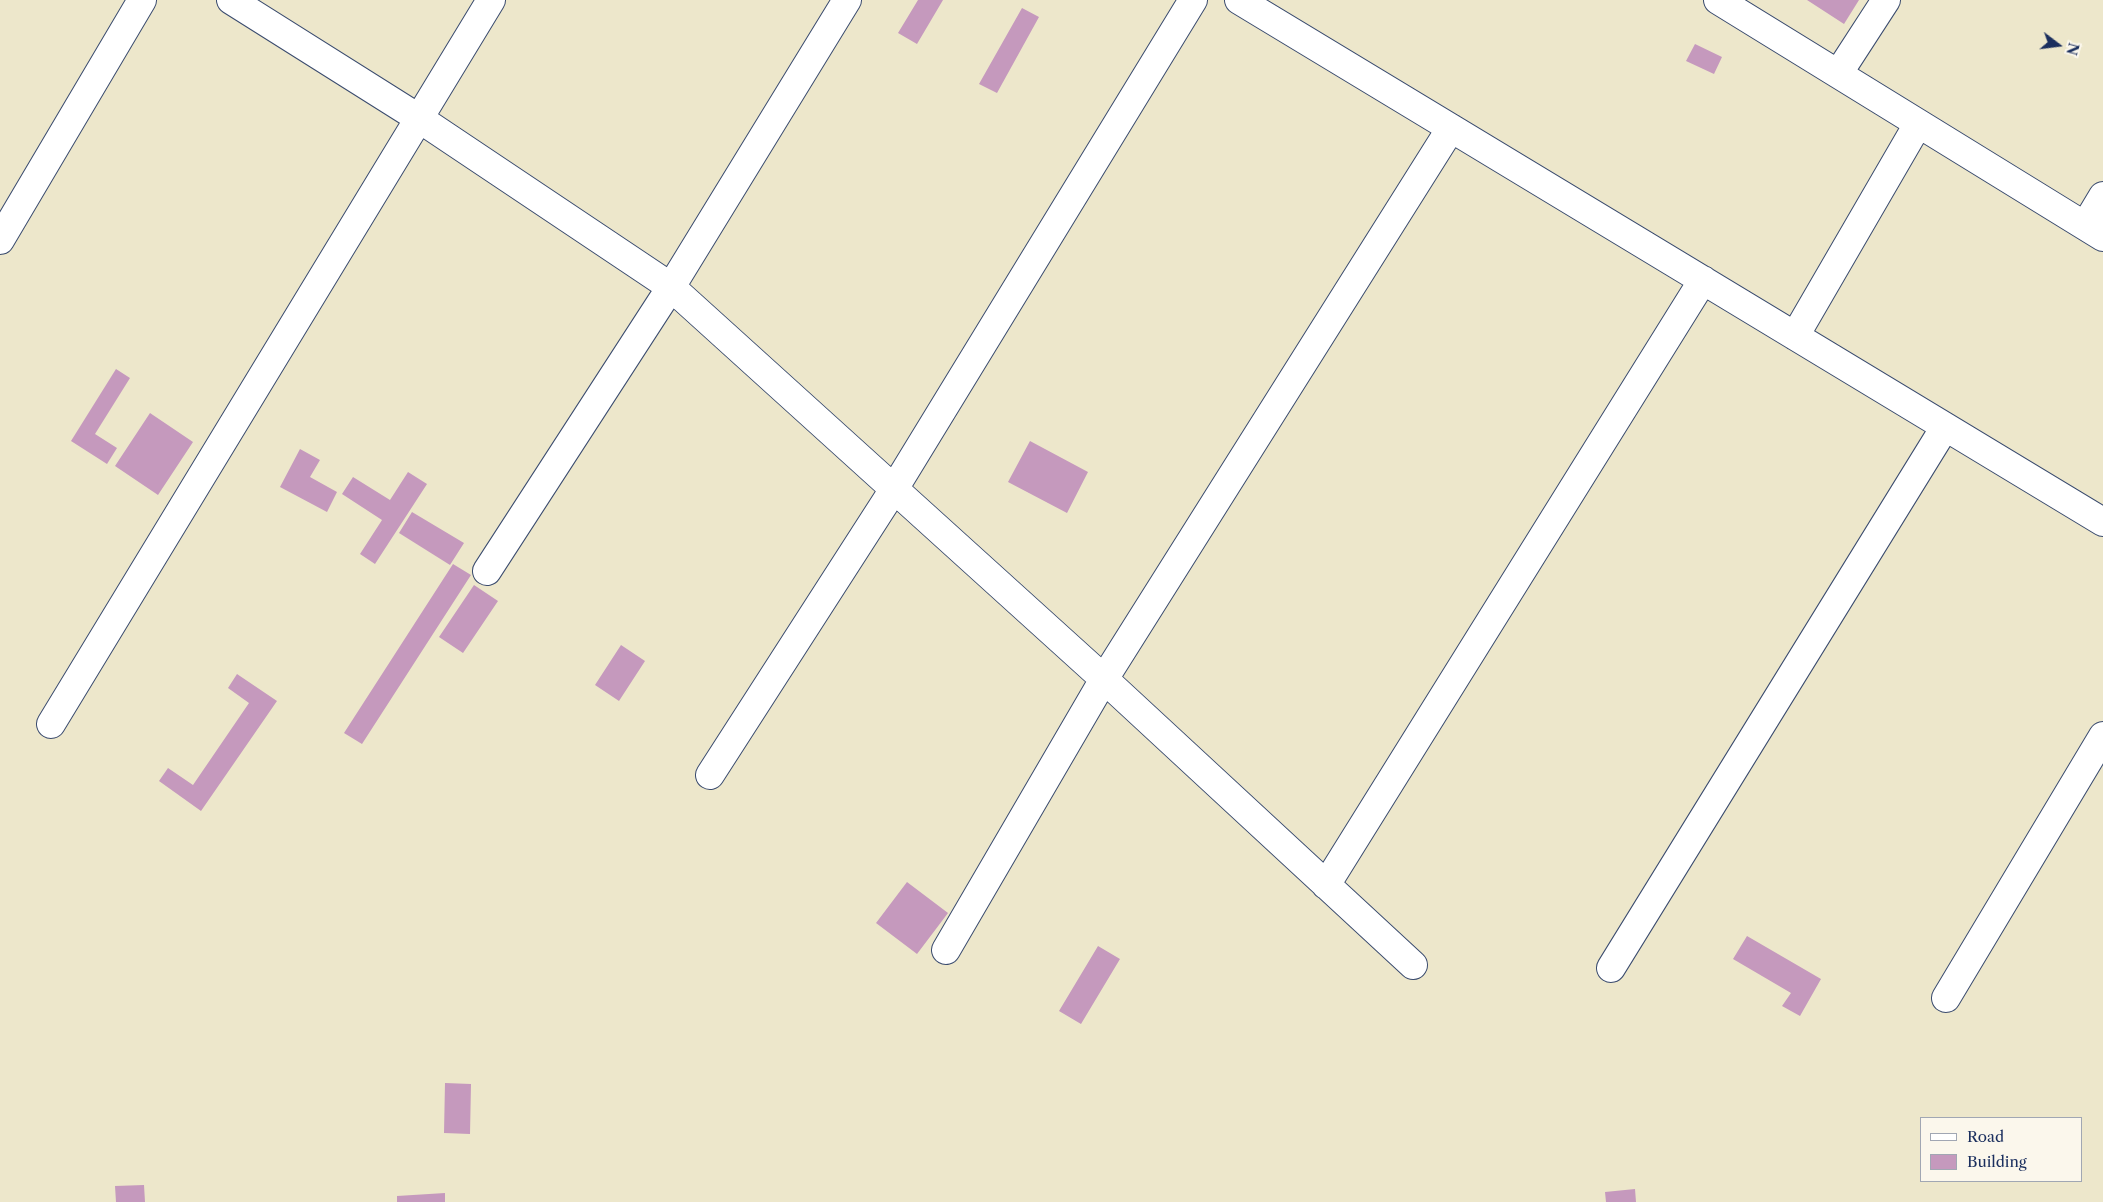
<!DOCTYPE html>
<html>
<head>
<meta charset="utf-8">
<style>
  body { margin:0 }
  #map { position:relative; width:2103px; height:1202px; overflow:hidden; background:#ede7cb; font-family:"Libre Caslon Text",serif }
  canvas { display:block }
  .legend { position:absolute; left:1920px; top:1117px; width:162px; height:65px; box-sizing:border-box; background:#fbf7ec; border:1px solid #a1a7b3; margin:0; padding:6px 9px; list-style:none; font-size:15px; color:#1b2f5e }
  .legend li { display:flex; align-items:center; gap:10px; height:25px }
  .legend b { width:25px; border:1px solid #a1a7b3 }
  .north { position:absolute; left:2033px; top:20px; width:50px; height:50px; -webkit-text-stroke:4px #fbf7ec; paint-order:stroke; rotate:105deg; font-size:14px; font-weight:700; line-height:20px; text-align:center; color:#1b2f5e }
  .north::after { content:''; display:block; margin:auto; width:18px; height:22px; background:#1b2f5e; clip-path:polygon(50% 0,100% 100%,50% 72%,0 100%) }
</style>
</head>
<body>
<div id="map">
<canvas width="2103" height="1202"></canvas>
<ul class="legend">
<li><b style="height:6px;background:#fff"></b>Road</li>
<li><b style="height:14px;background:#c599bd"></b>Building</li>
</ul>
<div class="north">N</div>
</div>
<script>
const ctx = document.querySelector('canvas').getContext('2d');
ctx.lineJoin = 'round';
function fillPath(path, color) {
  ctx.fillStyle = color;
  ctx.fill(path, 'evenodd');
}
function poly(rows) {
  const path = new Path2D();
  for (const r of rows) {
    path.moveTo(r[0], r[1]);
    for (let i = 2; i < r.length; i += 2) path.lineTo(r[i], r[i + 1]);
  }
  return path;
}
function strokePath(path, color, width, dash) {
  ctx.strokeStyle = color;
  ctx.lineWidth = width;
  ctx.lineCap = dash ? 'butt' : 'round';
  ctx.setLineDash(dash || []);
  ctx.stroke(path);
}
const building = poly([
  [918,0,943,0,917,44,898,33],
  [1807,0,1859,0,1844,24],
  [1022,8,1039,17,997,93,979,84],
  [1695,44,1722,57,1714,74,1686,61],
  [116,369,130,378,95,434,117,448,107,464,71,441],
  [150,413,193,442,158,495,115,466],
  [1030,441,1088,472,1067,513,1008,482],
  [300,449,320,460,310,477,337,492,327,512,280,487],
  [408,472,427,484,375,564,360,554,382,520,342,494,353,477,390,500],
  [412,512,464,543,450,565,399,533],
  [453,564,471,575,362,744,344,733],
  [474,585,498,601,463,653,439,637],
  [621,645,645,661,619,701,595,685],
  [237,674,277,701,201,811,159,781,168,768,193,785,249,703,228,688],
  [907,882,948,913,917,954,876,923],
  [1747,936,1821,979,1800,1016,1782,1006,1791,993,1733,959],
  [1098,946,1120,959,1081,1024,1059,1011],
  [445,1083,471,1084,470,1134,444,1133],
  [144,1185,145,1202,116,1202,115,1186],
  [1635,1189,1636,1202,1606,1202,1605,1192],
  [445,1193,445,1202,397,1202,397,1196]
]);
const minor = poly([
  [231,0,420,119,671,287,1104,679,1413,965],
  [1239,0,2103,522],
  [1718,0,2103,237],
  [1838,74,1886,0],
  [2085,226,2103,196],
  [0,240,142,0],
  [1795,336,1918,124],
  [487,571,671,287,847,0],
  [51,724,491,0],
  [710,775,894,489,1193,0],
  [1326,885,1703,280],
  [946,950,1104,679,1451,128],
  [1611,968,1945,427],
  [1946,998,2103,736]
]);
fillPath(building, '#c599bd');
strokePath(minor, '#3a4b6e', 30);
strokePath(minor, '#fff', 28);
</script>
</body>
</html>
